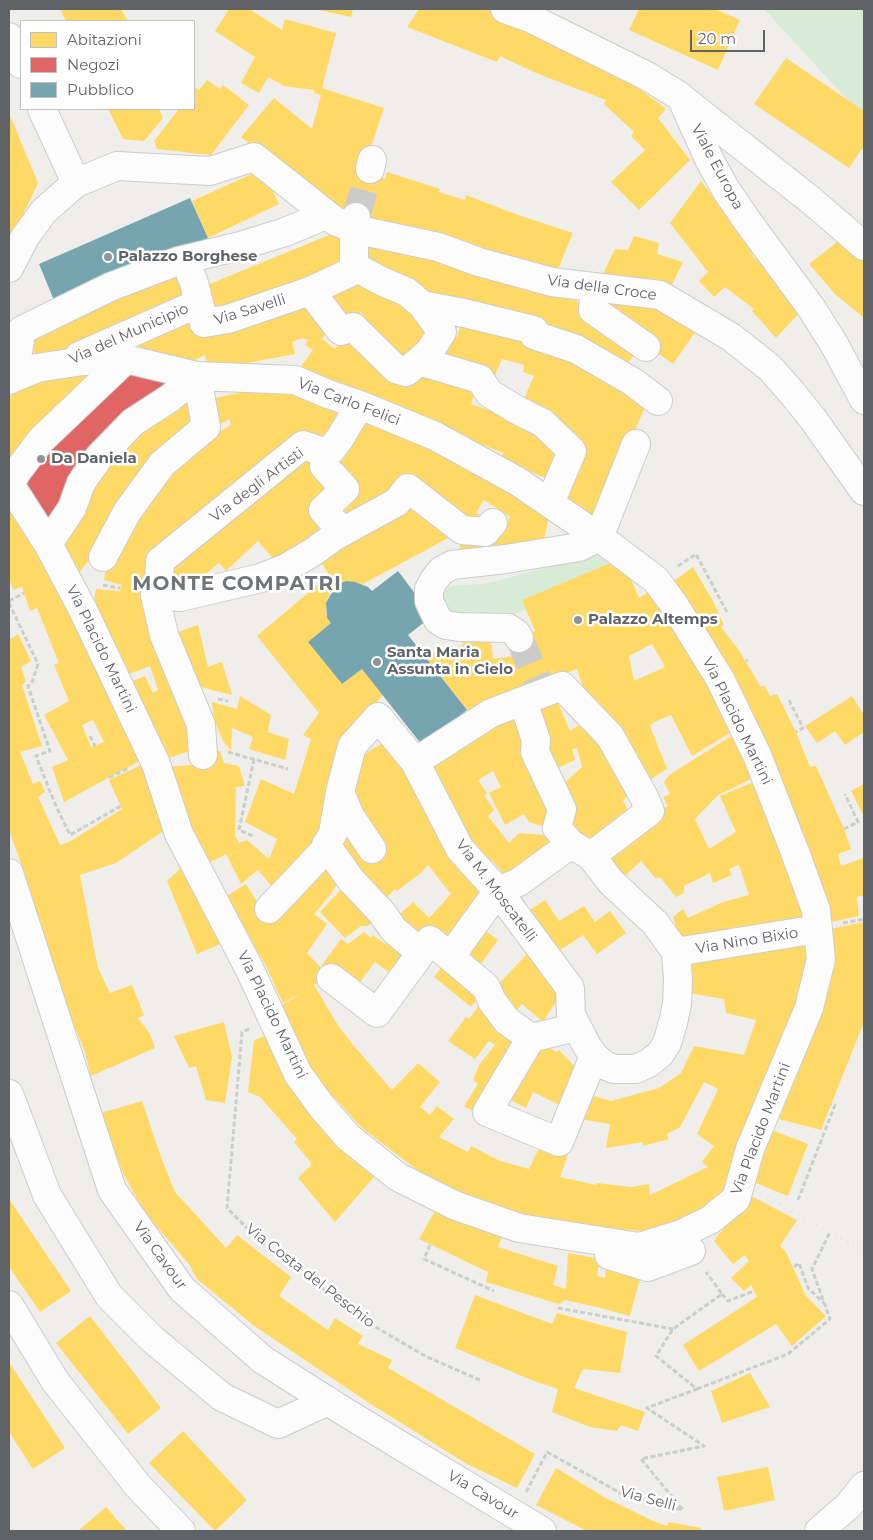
<!DOCTYPE html>
<html>
<head>
<meta charset="utf-8">
<style>
  body { margin:0 }
  #map { position:relative; width:873px; height:1540px; overflow:hidden; background:#efeeea; font-family:Montserrat,sans-serif }
  canvas { display:block }
  .frame { position:absolute; inset:0; border:10px solid #5f6368; pointer-events:none }
  .legend { position:absolute; left:20px; top:20px; width:175px; height:90px; box-sizing:border-box; background:#fff; border:1px solid #bfc1c3; margin:0; padding:6px 9px; list-style:none; font-size:15px; color:#5f6368 }
  .legend li { display:flex; align-items:center; gap:10px; height:25px }
  .legend b { width:25px; border:1px solid #bfc1c3 }
  .scale { position:absolute; left:690px; top:30px; width:75px; height:22px; box-sizing:border-box; border:2px solid #5f6368; border-top:0; padding-left:6px; font-size:15px; line-height:18px; white-space:nowrap; color:#5f6368; -webkit-text-stroke:4px #fff; paint-order:stroke }
</style>
</head>
<body>
<div id="map">
<canvas width="873" height="1540"></canvas>
<div class="frame"></div>
<ul class="legend">
<li><b style="height:14px;background:#ffd966"></b>Abitazioni</li>
<li><b style="height:14px;background:#e06666"></b>Negozi</li>
<li><b style="height:14px;background:#76a5af"></b>Pubblico</li>
</ul>
<div class="scale">20 m</div>
</div>
<script>
const ctx = document.querySelector('canvas').getContext('2d');
ctx.lineJoin = 'round';
function fillPath(path, color) {
  ctx.fillStyle = color;
  ctx.fill(path, 'evenodd');
}
function poly(rows) {
  const path = new Path2D();
  for (const r of rows) {
    path.moveTo(r[0], r[1]);
    for (let i = 2; i < r.length; i += 2) path.lineTo(r[i], r[i + 1]);
  }
  return path;
}
function strokePath(path, color, width, dash) {
  ctx.strokeStyle = color;
  ctx.lineWidth = width;
  ctx.lineCap = dash ? 'butt' : 'round';
  ctx.setLineDash(dash || []);
  ctx.stroke(path);
}
function write(font, color, halo, rows, align = 'center') {
  ctx.font = font + ' Montserrat,sans-serif';
  ctx.lineWidth = 5;
  ctx.setLineDash([]);
  ctx.textBaseline = 'middle';
  ctx.strokeStyle = halo;
  ctx.fillStyle = color;
  for (const [text, x, y, turn = 0] of rows) {
    ctx.save();
    ctx.translate(x, y);
    ctx.rotate((+turn || 0) * Math.PI / 180);
    ctx.textAlign = isNaN(turn) ? turn : align;
    if (halo) ctx.strokeText(text, 0, 0);
    ctx.fillText(text, 0, 0);
    ctx.restore();
  }
}
const green = poly([
  [764,9,864,9,864,118],
  [597,554,615,561,522,600,526,610,486,624,450,618,439,595,446,588,458,585,485,584]
]);
const homes = poly([
  [60,9,121,9,128,21,66,21],
  [229,9,249,9,282,30,285,19,336,33,322,88,384,108,365,165,385,179,387,172,440,189,439,192,465,200,466,195,521,216,573,233,556,274,480,252,482,247,457,238,455,245,331,210,241,137,274,98,312,129,321,95,314,93,314,90,284,86,268,77,259,93,241,83,255,57,215,31],
  [315,9,353,9,351,17],
  [419,9,496,9,643,85,640,89,666,109,658,118,690,160,639,210,611,182,645,150,631,136,634,132,604,104,606,100,536,73,500,56,497,62,407,27],
  [639,9,715,9,740,20,718,70,629,30],
  [786,58,864,111,864,146,849,168,754,104],
  [207,80,220,89,223,85,249,105,211,155,157,149,154,141,179,109,194,109,194,89,195,87,199,90],
  [108,109,159,109,163,118,144,141,123,139],
  [9,113,38,183,9,244],
  [263,169,279,204,208,238,192,201],
  [701,181,744,239,755,259,763,252,802,310,776,338,752,311,754,309,725,287,714,297,699,281,708,272,670,223],
  [339,231,351,267,214,318,200,288],
  [634,236,659,243,657,254,683,262,668,293,599,282,615,249,628,250],
  [845,236,864,252,864,318,835,294,809,264],
  [366,240,502,275,590,306,639,349,619,373,491,317,358,266],
  [183,266,193,298,71,353,35,358,31,334],
  [360,271,394,289,433,342,397,366,361,312,343,325,318,296],
  [601,292,649,296,698,328,673,364,597,310],
  [309,298,331,325,322,339,335,349,345,335,394,371,419,381,425,363,478,383,471,404,539,428,536,437,571,451,557,483,501,459,503,453,405,414,357,398,322,376,320,381,299,369,313,350,305,345,308,340,303,338,292,342,295,354,209,370,205,355,182,366,134,356,124,338,195,307,200,328],
  [464,314,533,331,648,400,597,518,556,497,564,479,579,473,584,459,577,457,523,401,534,376,523,372,524,365,502,359,493,380,429,363,441,339,457,337],
  [97,365,103,381,11,460,9,457,9,397,47,371],
  [288,388,343,406,328,448,295,438,151,558,199,748,166,759,128,683,145,676,153,693,158,690,150,666,126,675,92,613,96,589,120,591,121,585,104,580,109,552,177,457,231,425,230,419,210,429,206,400,252,390],
  [184,395,203,427,94,553,76,577,59,549,106,460],
  [363,412,392,426,394,423,415,434,437,447,436,450,469,469,471,466,513,489,550,514,544,539,489,552,460,555,460,534,491,536,498,524,507,524,510,517,484,500,476,513,490,521,480,531,465,527,449,513,431,501,433,497,407,480,396,498,348,525,334,508,353,491,325,461],
  [310,451,338,489,330,533,275,561,258,541,226,571,219,563,183,593,166,572],
  [9,490,143,759,64,802,52,767,68,760,44,715,69,701,54,665,59,663,37,608,30,611,22,587,13,590,9,578],
  [93,720,104,742,91,747,82,725],
  [412,497,450,537,363,584,346,581,336,585,316,555],
  [622,558,639,598,652,590,735,730,692,756,671,715,654,722,650,726,667,769,640,786,590,709,577,669,467,710,424,655,463,645,462,636,490,632,493,659,514,656,511,642,535,631,522,600],
  [652,644,665,667,634,681,629,656],
  [693,567,713,601,724,625,721,627,738,649,761,687,764,685,770,696,777,694,796,732,810,767,816,766,844,829,851,849,838,854,841,866,864,858,864,895,857,897,859,916,831,922,808,844,804,846,667,586],
  [321,582,330,594,326,603,326,612,327,618,331,623,308,642,342,684,362,669,383,695,347,733,336,750,342,753,329,830,279,895,258,870,241,884,226,854,207,864,195,845,166,767,204,764,208,751,220,751,224,763,239,766,245,786,236,787,235,835,239,843,247,840,269,859,277,839,245,822,261,779,294,794,311,739,303,735,319,713,257,636],
  [198,625,208,667,222,662,232,695,189,684,169,635],
  [18,634,31,661,21,667,26,681,22,685,42,746,20,752,33,784,40,781,45,792,38,797,60,845,69,842,122,809,109,780,144,764,171,826,116,863,80,875,98,968,110,993,132,985,144,1015,138,1018,150,1034,155,1048,91,1076,84,1049,56,983,22,866,9,830,9,640],
  [240,696,271,715,268,732,289,739,285,760,249,749,253,737,232,728,231,751,223,741,214,719,212,702,237,709],
  [852,696,864,715,864,732,845,745,835,731,817,743,805,726],
  [558,703,570,731,591,717,636,789,623,800,633,821,592,848,571,828,557,790,582,767,577,748,572,749,575,760,553,770,535,710],
  [522,714,556,820,542,826,529,822,524,814,505,825,489,793,501,787,493,771,478,780,487,793,484,795,494,810,488,816,509,843,519,833,544,835,555,846,506,883,500,869,491,860,485,865,422,768,460,744],
  [736,733,758,776,718,795,695,819,709,849,736,832,720,796,761,779,811,917,730,928,682,946,673,917,683,909,688,918,723,902,749,895,739,865,729,869,732,875,713,883,710,873,684,886,684,893,676,897,660,877,656,879,641,861,625,876,601,853,633,827,668,806,663,797,670,794,664,782,669,775],
  [384,742,396,747,492,894,451,949,420,949,391,922,413,902,429,918,451,894,428,865,422,872,397,891,395,889,380,904,334,848,348,824,354,808,349,771,365,754],
  [864,784,864,817,851,791],
  [321,864,338,882,331,894,314,914,327,924,307,953,320,967,320,981,314,985,339,1027,354,1046,392,1090,418,1063,440,1082,420,1107,430,1115,437,1106,454,1119,439,1137,468,1152,471,1146,500,1161,529,1169,538,1150,560,1149,568,1154,560,1177,596,1185,597,1183,631,1187,649,1184,650,1195,708,1167,702,1162,714,1146,697,1134,718,1089,704,1082,680,1127,667,1134,669,1139,643,1146,643,1142,606,1148,610,1124,580,1119,591,1095,611,1101,659,1088,681,1073,694,1046,744,1055,756,1020,726,1013,724,999,688,993,684,963,744,949,812,945,807,987,732,1198,663,1233,557,1223,519,1216,487,1205,420,1172,362,1128,318,1080,302,1055,289,1028,282,1005,303,992,283,1003,264,962,245,933,225,897,246,884,267,918],
  [184,865,223,943,197,954,167,881],
  [348,882,379,915,368,926,361,926,345,938,320,912],
  [545,900,559,921,584,906,595,922,610,911,626,933,597,954,583,935,551,956,522,915],
  [864,922,864,1022,821,1130,779,1119,823,1004,830,929],
  [477,925,498,940,478,968,456,954],
  [364,932,371,938,373,935,385,944,394,934,417,954,398,979,375,962,354,990,322,965,341,939,348,944],
  [531,950,563,991,543,1022,522,1004,509,1018,491,992],
  [446,961,483,991,471,1007,434,977],
  [480,1004,526,1044,480,1115,464,1106,478,1084,473,1080,479,1065,495,1045,489,1041,475,1059,448,1041,466,1017,469,1019],
  [224,1022,232,1057,225,1103,206,1100,196,1066,189,1068,174,1036],
  [271,1034,340,1144,374,1177,335,1222,298,1178,312,1164,294,1142,297,1139,260,1097,248,1092,254,1040],
  [534,1040,557,1052,559,1050,576,1068,564,1107,533,1092,526,1108,499,1094],
  [142,1101,162,1160,175,1192,226,1248,237,1235,291,1277,279,1296,328,1330,335,1318,363,1336,358,1344,392,1360,388,1368,535,1454,517,1488,467,1464,369,1403,253,1325,197,1279,188,1263,145,1213,123,1173,101,1113],
  [769,1129,808,1144,788,1196,748,1180],
  [749,1195,797,1220,780,1246,786,1252,806,1296,826,1316,792,1346,776,1324,699,1371,683,1345,757,1297,751,1285,744,1291,731,1278,749,1261,745,1255,733,1264,714,1241],
  [9,1199,71,1291,40,1312,9,1267],
  [436,1209,503,1234,498,1247,558,1266,553,1285,566,1289,568,1253,600,1259,597,1276,605,1278,606,1268,641,1275,630,1316,601,1308,565,1300,559,1304,486,1282,488,1272,419,1239],
  [475,1295,552,1324,557,1313,627,1332,620,1373,583,1369,574,1388,645,1412,638,1431,621,1425,617,1431,590,1427,552,1412,558,1389,534,1381,455,1348],
  [90,1316,161,1408,128,1434,56,1343],
  [9,1362,65,1448,33,1469,9,1432],
  [750,1373,770,1407,722,1423,711,1391],
  [183,1431,247,1500,215,1531,149,1463],
  [768,1467,775,1500,724,1511,717,1477],
  [556,1468,604,1497,653,1521,667,1526,669,1522,701,1528,700,1531,587,1531,536,1505],
  [106,1507,127,1531,78,1531]
]);
const shops = poly([
  [130,365,169,377,171,389,53,526,22,486,50,442]
]);
const public = poly([
  [190,198,208,238,56,305,39,264],
  [398,571,432,616,408,635,467,710,422,745,362,669,342,684,308,642,331,623,327,618,326,603,336,585,346,581,355,582,368,587,372,591]
]);
const minorTunnel = poly([
  [356,217,370,169],
  [519,638,539,683]
]);
const path = poly([
  [678,566,696,554,728,614],
  [103,585,120,588],
  [9,601,24,593],
  [9,603,38,664,32,682,28,686,50,751,36,756,55,804,70,835,121,806],
  [746,661,748,660],
  [218,699,228,701],
  [789,700,803,728,796,732],
  [90,736,95,746],
  [228,752,288,769],
  [254,759,239,830,255,837],
  [110,776,110,777,129,768],
  [844,829,858,822,845,794],
  [843,923,864,919],
  [249,1029,242,1032,227,1208,262,1243,372,1325,427,1357,482,1381],
  [798,1200,835,1105,831,1104],
  [430,1245,424,1259,494,1291],
  [794,1267,799,1263,808,1288,824,1303],
  [722,1294,728,1301,754,1291],
  [558,1308,673,1329],
  [697,1389,788,1354,830,1319,812,1269,830,1232],
  [526,1492,547,1452,624,1495,683,1510,641,1459,704,1446,647,1408,697,1389,656,1356,673,1329,722,1294,706,1272]
]);
const minor = poly([
  [505,9,530,18,647,76,681,97,709,159,726,190,748,222,812,309,834,344,864,400],
  [9,37,21,64],
  [684,100,813,202,864,246],
  [42,109,76,183],
  [370,169,372,160],
  [356,217,354,229,354,266,381,281,407,292,422,305,442,332,430,351,419,361,480,379,489,393,517,410,543,423,572,451,550,503],
  [185,260,194,283,204,323,228,319,310,291,351,272,354,266],
  [9,268,25,237,44,211,76,183,117,166,210,171,254,157,335,221,354,229,438,247,479,262,552,282,660,295,731,337,770,368,793,394,813,419,864,491],
  [595,287,593,310,646,347],
  [310,291,341,331,353,327,396,369,406,372,419,361],
  [422,305,464,313,534,330,534,335,576,349,633,382,658,401],
  [79,356,199,303],
  [9,380,13,378,22,330,110,287,178,261,240,246,285,232,326,215],
  [324,466,345,489,323,510,343,532],
  [9,483,48,544,83,610,156,764,179,834,249,968,298,1074,322,1107,348,1137,398,1177,454,1205,519,1228,639,1247,681,1234,710,1220,736,1199,750,1149,809,1008,821,959,816,910,795,852,757,755,720,679,675,606,656,580,599,537,517,481,435,436,360,405,328,394,295,380,197,376,126,359,83,361,37,368,13,378],
  [10,485,16,473,41,440,126,359],
  [599,537,636,444],
  [48,544,72,508,81,483,99,457,133,422,170,398,197,376,206,427,162,464,127,512,103,557],
  [159,580,160,561,303,445,324,452,331,450,340,438,360,405],
  [155,595,164,635,201,725,203,755],
  [172,596,180,597,261,578,286,568,313,552,335,536,397,502,408,488,462,530,485,532,493,523],
  [519,638,516,633,508,628,459,627,446,625,438,620,429,601,429,589,434,580,441,571,452,565,506,559,579,547,599,537],
  [415,762,491,713,562,686,610,736,644,797,650,811,591,856],
  [340,792,350,816,372,849],
  [326,845,351,880,382,913,394,930,421,953,430,940,486,987,492,1001,507,1021,531,1038,577,1027],
  [9,873,112,1190,182,1289,263,1360,345,1412,542,1531],
  [269,909,323,852,333,833,340,792,352,746,378,717,415,762,460,849,498,891,570,988,571,1015,587,1046,594,1056,604,1065,614,1069,636,1069,649,1063,660,1054,667,1043,673,1023,677,1004,678,979,676,952,655,923,611,882,591,856,571,844,557,828,562,809,535,752,536,740,523,701],
  [676,952,818,929],
  [450,957,498,891,519,882,571,844],
  [331,978,377,1013,421,953],
  [531,1038,487,1112,559,1142,594,1056],
  [9,1094,47,1195,109,1296,152,1339,222,1397,278,1424,328,1401],
  [609,1255,648,1267,691,1251],
  [9,1305,55,1381,138,1486,181,1531],
  [819,1531,849,1505,864,1486]
]);
const rail = poly([
  [749,1187,864,1251]
]);
const markers = [
  [108,257,5,"#919496"],
  [41,459,5,"#919496"],
  [578,620,5,"#919496"],
  [377,662,5,"#919496"]
];
const streetNames = [
  ["Viale Europa",717,167,62],
  ["Via della Croce",602,288,8],
  ["Via Savelli",250,310,-17],
  ["Via del Municipio",129,334,-24],
  ["Via Carlo Felici",349,402,21],
  ["Via degli Artisti",257,485,-37],
  ["Via Placido Martini",101,649,64],
  ["Via Placido Martini",737,721,64],
  ["Via M. Moscatelli",496,891,53],
  ["Via Nino Bixio",747,941,-9],
  ["Via Placido Martini",272,1015,64],
  ["Via Placido Martini",761,1129,-69],
  ["Via Cavour",160,1256,54],
  ["Via Costa del Peschio",310,1276,38],
  ["Via Cavour",483,1495,31],
  ["Via Selli",648,1499,15]
];
const poiNames = [
  ["Palazzo Borghese",118,257],
  ["Da Daniela",51,459],
  ["Palazzo Altemps",588,620],
  ["Santa Maria",387,653],
  ["Assunta in Cielo",387,670]
];
const districtNames = [
  ["MONTE COMPATRI",237,584]
];
fillPath(green, '#d8ebd6');
fillPath(homes, '#ffd966');
fillPath(shops, '#e06666');
fillPath(public, '#76a5af');
strokePath(minorTunnel, '#cbcbca', 28, [28, 14]);
strokePath(minor, '#cbcccc', 30);
strokePath(path, '#cacfcc', 3, [5, 2.5]);
strokePath(minor, '#fdfcfc', 28);
strokePath(rail, '#e4e4e4', 4, [1, 6]);
for (const [x, y, r, color] of markers) {
  const dot = new Path2D();
  dot.arc(x, y, r, 0, 2 * Math.PI);
  ctx.fillStyle = color;
  ctx.fill(dot);
  strokePath(dot, '#fff', 2);
}
write('15px', '#5f6368', '#fff', streetNames);
write('bold 15px', '#5f6368', '#fff', poiNames, 'left');
ctx.letterSpacing = '1px';
write('bold 20px', '#70757a', '#fff', districtNames);
ctx.letterSpacing = '0px';
</script>
</body>
</html>
